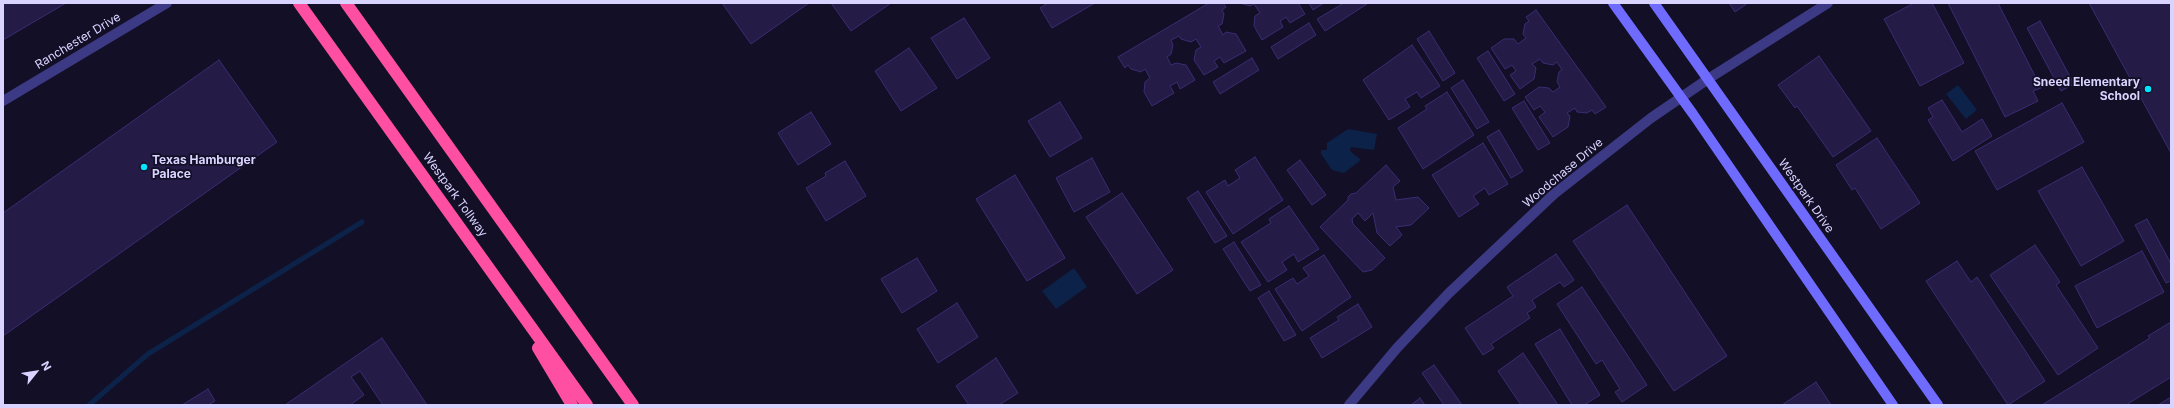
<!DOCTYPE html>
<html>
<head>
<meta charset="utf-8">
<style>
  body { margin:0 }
  #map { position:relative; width:2174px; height:408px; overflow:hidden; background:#130f26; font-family:Inter,sans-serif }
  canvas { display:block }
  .frame { position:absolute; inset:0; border:4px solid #d9d4ff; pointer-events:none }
  .north { position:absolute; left:16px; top:352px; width:40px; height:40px; -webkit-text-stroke:3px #130f26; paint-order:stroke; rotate:60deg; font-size:11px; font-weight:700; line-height:16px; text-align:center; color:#d9d4ff }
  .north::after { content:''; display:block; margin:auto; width:14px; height:18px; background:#d9d4ff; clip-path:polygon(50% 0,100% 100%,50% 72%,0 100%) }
</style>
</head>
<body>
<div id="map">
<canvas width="2174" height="408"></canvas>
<div class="frame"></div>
<div class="north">N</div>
</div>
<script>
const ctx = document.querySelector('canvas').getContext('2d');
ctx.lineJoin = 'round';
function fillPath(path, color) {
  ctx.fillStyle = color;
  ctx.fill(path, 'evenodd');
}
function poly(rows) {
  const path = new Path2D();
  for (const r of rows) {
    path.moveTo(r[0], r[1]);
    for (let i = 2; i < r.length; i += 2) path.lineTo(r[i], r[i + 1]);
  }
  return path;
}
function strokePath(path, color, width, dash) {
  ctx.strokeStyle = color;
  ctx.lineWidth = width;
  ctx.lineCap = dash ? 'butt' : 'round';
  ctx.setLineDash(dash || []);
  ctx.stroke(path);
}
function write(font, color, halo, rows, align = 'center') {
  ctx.font = font + ' Inter,sans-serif';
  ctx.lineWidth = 3.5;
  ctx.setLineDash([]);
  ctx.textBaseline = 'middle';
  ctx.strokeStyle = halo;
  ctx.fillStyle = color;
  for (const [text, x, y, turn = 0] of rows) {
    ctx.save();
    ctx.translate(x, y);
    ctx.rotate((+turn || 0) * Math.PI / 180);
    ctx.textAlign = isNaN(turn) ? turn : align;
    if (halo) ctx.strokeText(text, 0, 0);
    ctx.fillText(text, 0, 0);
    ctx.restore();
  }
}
const water = poly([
  [1958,85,1977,110,1966,119,1946,94],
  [1348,129,1377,134,1374,150,1351,147,1350,151,1361,160,1344,173,1332,170,1321,154,1321,150,1327,150,1327,143],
  [1074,268,1087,287,1056,309,1042,291]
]);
const stream = poly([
  [89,405,148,354,362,222]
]);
const building = poly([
  [3,3,66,3,3,40,3,3],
  [722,3,809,3,751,44,722,3],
  [831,3,891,3,851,31,831,3],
  [1048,3,1095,3,1052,28,1040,8,1048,3],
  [1209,3,1223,3,1226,7,1222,10,1224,14,1222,24,1218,26,1223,35,1226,32,1236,34,1246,51,1224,63,1220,57,1214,61,1218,67,1204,75,1194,60,1196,50,1201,47,1196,39,1191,42,1181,39,1179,36,1171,40,1173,45,1171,54,1167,57,1171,65,1176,63,1186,65,1195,80,1180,89,1177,82,1170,86,1174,93,1152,106,1144,92,1145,82,1150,78,1145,69,1141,72,1131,69,1128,65,1125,68,1118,57,1209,3],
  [1298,3,1305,14,1290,23,1286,17,1280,21,1283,27,1262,40,1254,26,1255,16,1260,13,1254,4,1250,6,1240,3,1298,3],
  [1309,3,1324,3,1313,10,1309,3],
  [1344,3,1367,4,1325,31,1317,19,1344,3],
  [1729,3,1748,3,1735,12,1729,3],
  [1914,3,1932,3,1964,63,1920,86,1884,19,1914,3],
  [1948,3,1998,3,2041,88,2033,91,2038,101,2005,117,1948,3],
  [2089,3,2171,3,2171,153,2089,3],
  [1536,10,1606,107,1595,114,1592,110,1587,113,1577,112,1575,108,1567,113,1570,116,1568,127,1553,137,1539,117,1545,112,1540,106,1534,110,1525,97,1539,87,1549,88,1553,92,1560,87,1557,82,1559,72,1562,70,1557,62,1553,65,1543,63,1540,59,1532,64,1536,68,1534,79,1520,89,1510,75,1516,71,1512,65,1505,69,1491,48,1504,39,1514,39,1518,44,1526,38,1523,34,1525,24,1529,21,1526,17,1536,10],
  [964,18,990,58,957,79,931,38,964,18],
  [2040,21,2074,84,2061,91,2027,28,2040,21],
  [1309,23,1316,35,1278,59,1271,47,1309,23],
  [1429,31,1455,73,1443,81,1417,39,1429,31],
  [1412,45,1440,86,1421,98,1417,92,1405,99,1410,107,1389,120,1363,80,1412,45],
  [909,48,937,88,901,111,875,71,909,48],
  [1488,51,1515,94,1504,101,1477,58,1488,51],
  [1819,56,1871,131,1833,157,1797,106,1795,108,1778,85,1819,56],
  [1252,58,1259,70,1220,94,1213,82,1252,58],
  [219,60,277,142,3,336,3,213,219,60],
  [1463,80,1489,122,1477,129,1451,88,1463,80],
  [1447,92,1474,135,1423,169,1398,128,1427,109,1425,106,1447,92],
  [1942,100,1962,132,1982,119,1992,136,1953,161,1928,120,1933,117,1928,108,1942,100],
  [1524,101,1550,143,1538,150,1512,108,1524,101],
  [1060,102,1082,138,1050,157,1028,121,1060,102],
  [2062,103,2084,142,1997,190,1975,151,2062,103],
  [811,112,831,144,798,165,778,133,811,112],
  [1499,130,1523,171,1511,178,1487,137,1499,130],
  [1877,138,1920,203,1881,229,1855,188,1852,190,1836,165,1877,138],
  [1483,143,1508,184,1489,195,1485,188,1473,196,1479,204,1459,217,1432,175,1483,143],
  [1255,157,1283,200,1233,234,1206,192,1225,180,1228,186,1240,178,1235,170,1255,157],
  [1092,158,1110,192,1074,212,1056,178,1092,158],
  [1300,160,1326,195,1312,205,1287,170,1300,160],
  [845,161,866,196,826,221,806,188,826,176,825,173,845,161],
  [1386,165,1400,181,1393,187,1396,200,1418,197,1429,208,1411,225,1396,227,1402,235,1390,246,1377,233,1373,213,1365,221,1358,213,1352,219,1353,224,1385,258,1372,270,1363,272,1320,227,1348,200,1348,197,1351,194,1356,193,1386,165],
  [2082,167,2124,241,2081,266,2038,191,2082,167],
  [1015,175,1065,258,1027,281,976,199,1015,175],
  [1198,191,1227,236,1215,243,1187,198,1198,191],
  [1122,193,1173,270,1137,294,1086,217,1122,193],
  [1627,205,1727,356,1674,391,1573,241,1627,205],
  [1289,206,1319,249,1298,262,1294,254,1282,262,1287,270,1268,282,1241,242,1271,223,1269,219,1289,206],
  [2147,219,2171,264,2171,281,2166,283,2135,225,2147,219],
  [1234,242,1261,285,1250,291,1223,249,1234,242],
  [2035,245,2060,282,2056,285,2098,348,2058,375,1990,275,2035,245],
  [2142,251,2164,292,2097,328,2075,286,2142,251],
  [1556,254,1574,280,1564,287,1560,282,1532,300,1536,307,1527,313,1530,318,1491,344,1494,348,1483,355,1465,328,1513,296,1507,287,1556,254],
  [1324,255,1351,297,1302,331,1275,289,1293,278,1297,284,1309,276,1303,268,1324,255],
  [917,258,937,291,902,313,881,279,917,258],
  [1957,261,1971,282,1977,277,2045,381,2008,405,1926,281,1957,261],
  [1582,287,1647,385,1622,402,1615,392,1620,389,1602,360,1596,364,1557,304,1582,287],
  [1269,291,1296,335,1284,341,1258,298,1269,291],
  [957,303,978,337,938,363,917,329,957,303],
  [1358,304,1372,327,1322,358,1310,338,1339,320,1337,317,1358,304],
  [2171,322,2171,377,2126,405,2042,405,2150,338,2148,336,2171,322],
  [1560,329,1600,395,1584,405,1572,405,1535,344,1560,329],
  [382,338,427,405,383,405,360,371,351,377,364,395,350,405,285,405,382,338],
  [1523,353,1558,405,1521,405,1498,371,1523,353],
  [996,358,1018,393,999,405,969,405,956,386,996,358],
  [1434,365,1462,405,1444,405,1422,373,1434,365],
  [1816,382,1831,405,1782,405,1816,382],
  [208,389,215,401,208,405,182,405,208,389],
  [2171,397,2171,405,2158,405,2171,397],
  [1420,398,1425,405,1411,405,1420,398]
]);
const minor = poly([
  [1349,405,1397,348,1449,293,1554,194,1651,118,1708,79,1828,3]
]);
const tertiary = poly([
  [3,101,167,3]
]);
const secondary = poly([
  [1613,3,1693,114,1893,405],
  [1654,3,1938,405]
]);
const motorway = poly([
  [299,3,587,405],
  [346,3,633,405],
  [538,348,572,405]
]);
const markers = [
  [2148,89,4,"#00e5ff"],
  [144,167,4,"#00e5ff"]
];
const streetNames = [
  ["Ranchester Drive",78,41,-31],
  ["Woodchase Drive",1563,173,-40],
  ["Westpark Tollway",455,195,54],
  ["Westpark Drive",1806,196,55]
];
const poiNames = [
  ["Sneed Elementary",2140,82],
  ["School",2140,96],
  ["Texas Hamburger",152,160,"left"],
  ["Palace",152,174,"left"]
];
fillPath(water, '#0c2248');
strokePath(stream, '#0c2248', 5);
fillPath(building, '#241b47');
strokePath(building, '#3b2d73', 1);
strokePath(minor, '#3d3a85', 10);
strokePath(tertiary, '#3d3a85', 10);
strokePath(secondary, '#6f6bff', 10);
strokePath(motorway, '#ff4fa3', 12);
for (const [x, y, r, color] of markers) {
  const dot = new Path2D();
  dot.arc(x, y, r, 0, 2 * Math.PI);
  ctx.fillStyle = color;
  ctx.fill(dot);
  strokePath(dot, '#130f26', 1.5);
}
write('12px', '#d9d4ff', '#130f26', streetNames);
write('bold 12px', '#d9d4ff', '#130f26', poiNames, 'right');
</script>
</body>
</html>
